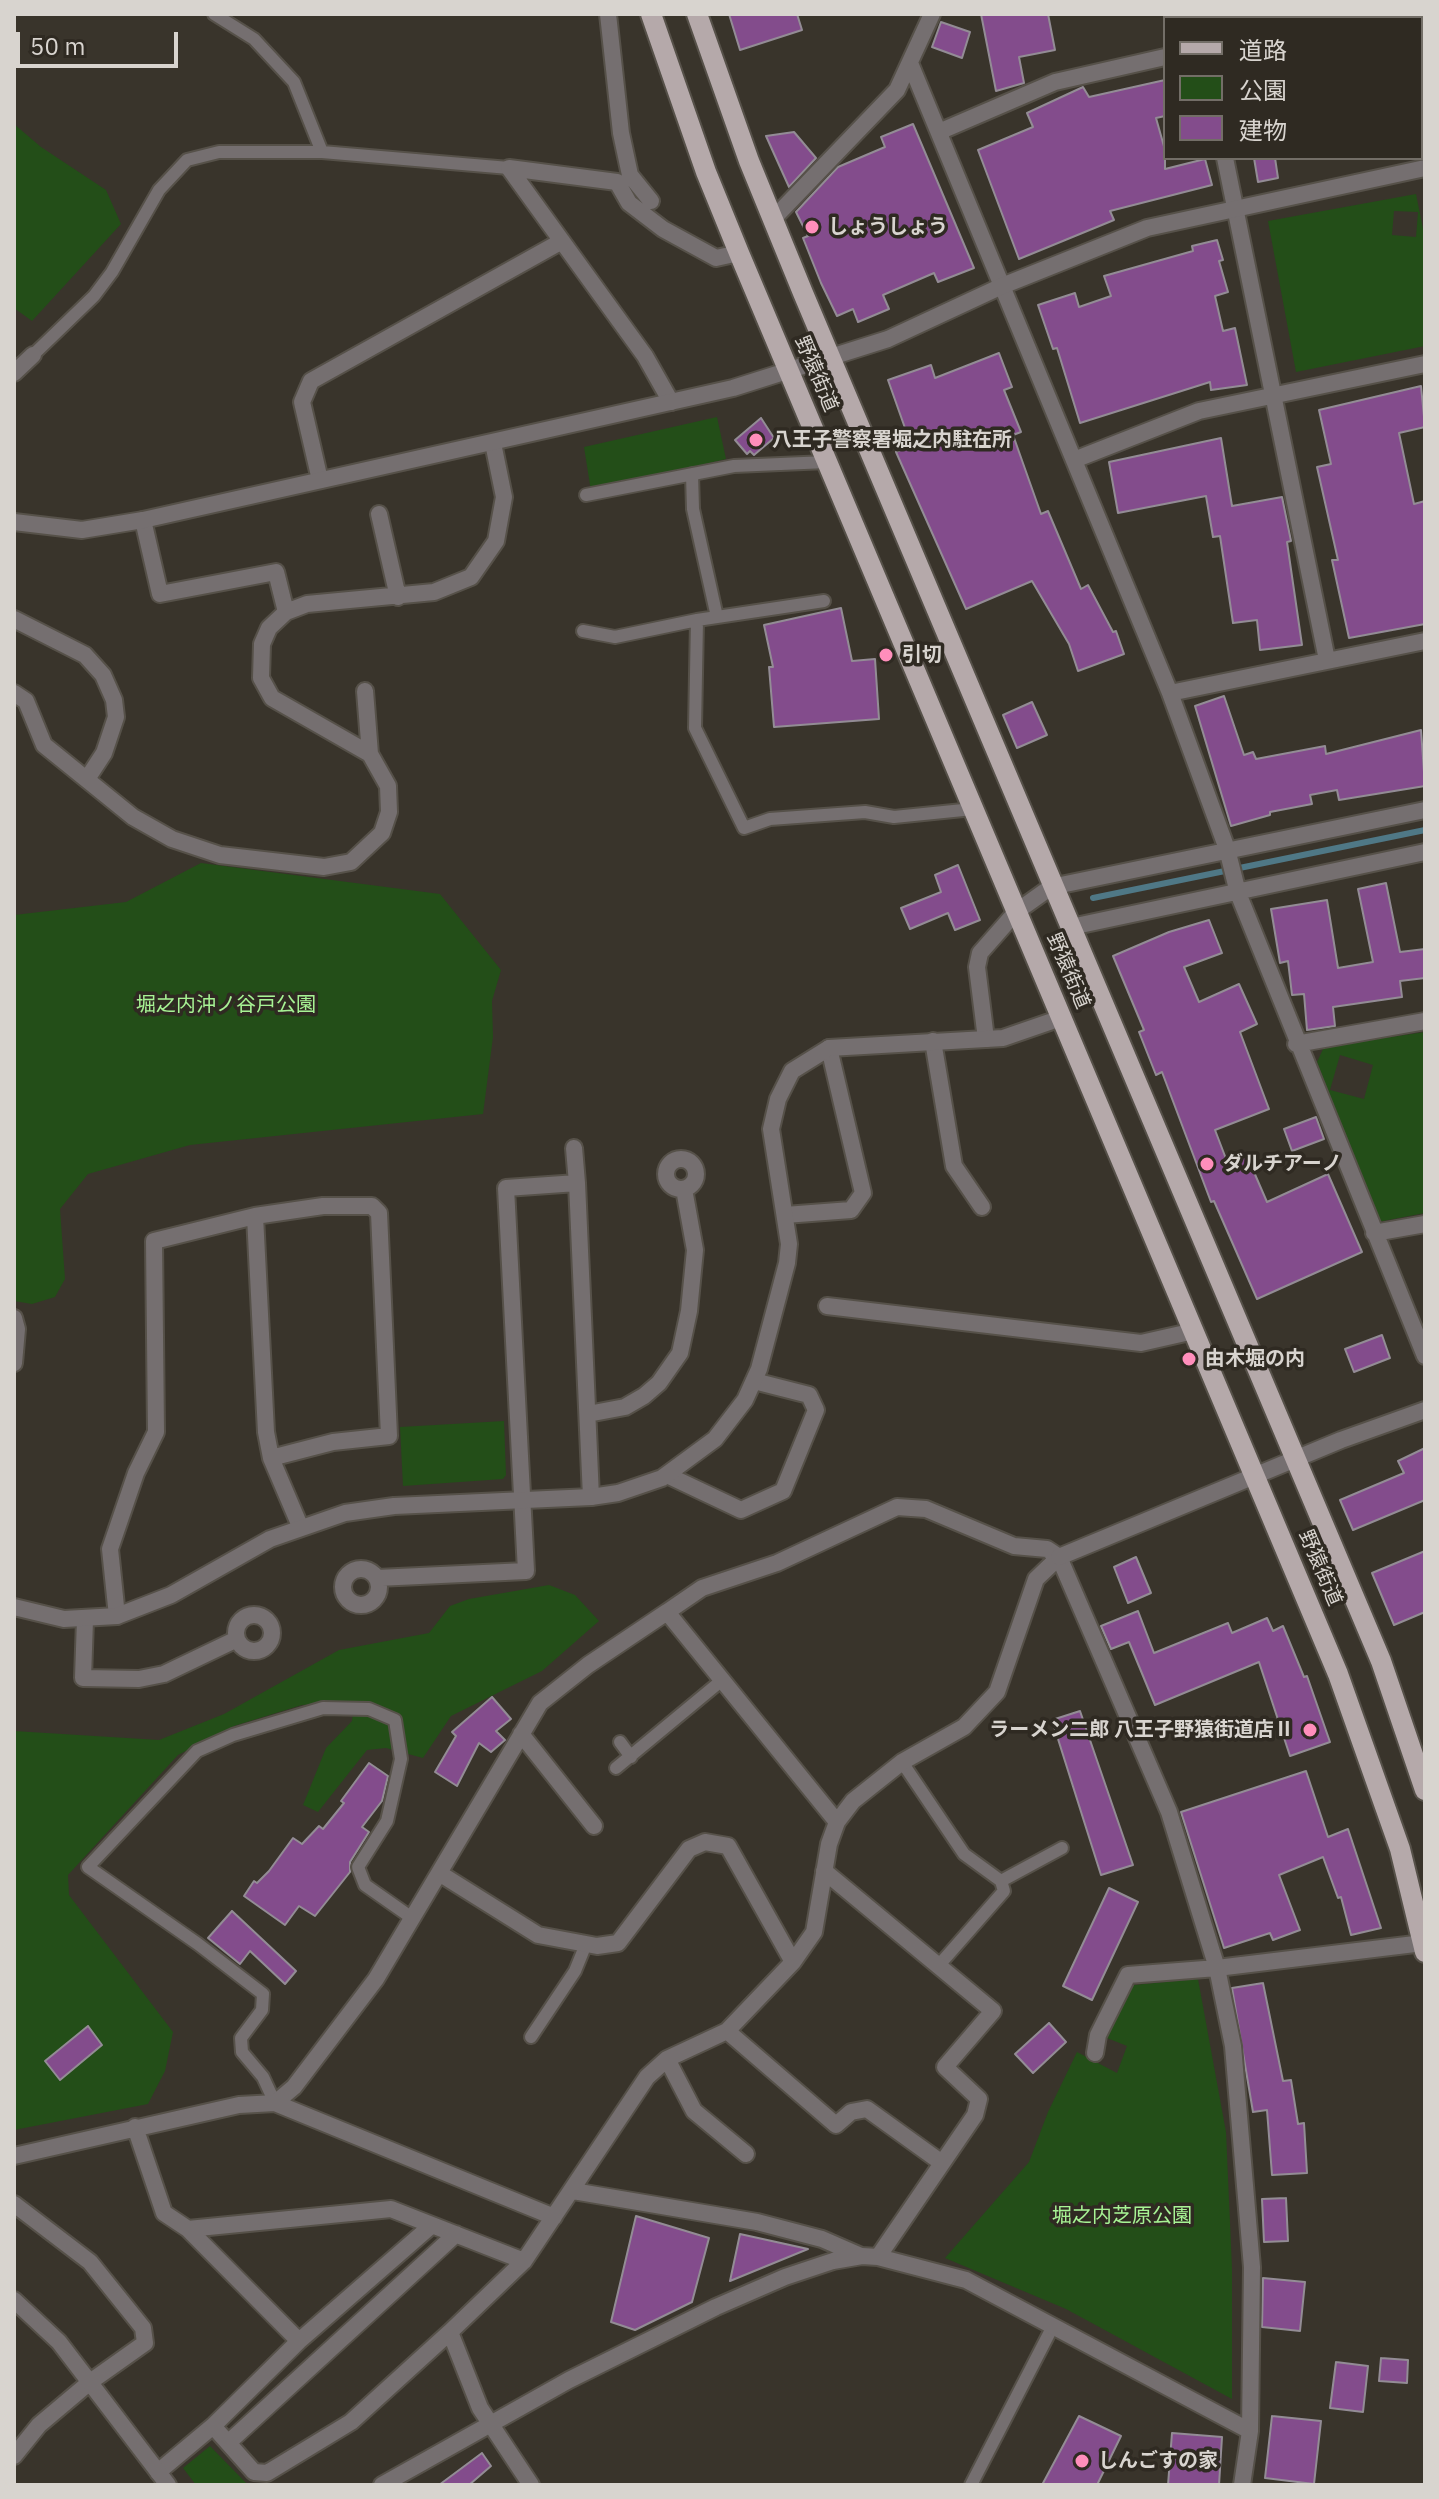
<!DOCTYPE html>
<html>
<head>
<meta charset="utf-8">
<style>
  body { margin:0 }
  #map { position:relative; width:1439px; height:2499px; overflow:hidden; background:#39342b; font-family:"IBM Plex Sans","Noto Sans JP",sans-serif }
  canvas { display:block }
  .frame { position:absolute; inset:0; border:16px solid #d8d4cf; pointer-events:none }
  .legend { position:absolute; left:1163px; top:16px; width:260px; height:144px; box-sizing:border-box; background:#2f2a22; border:2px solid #736e67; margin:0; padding:10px 14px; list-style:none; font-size:24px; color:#d8d4cf }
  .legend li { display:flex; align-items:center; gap:16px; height:40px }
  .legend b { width:40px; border:2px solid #736e67 }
  .scale { position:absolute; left:16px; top:32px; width:162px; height:36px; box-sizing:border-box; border:4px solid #d8d4cf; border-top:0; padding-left:10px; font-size:24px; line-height:28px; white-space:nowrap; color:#d8d4cf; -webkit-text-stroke:6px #2f2a22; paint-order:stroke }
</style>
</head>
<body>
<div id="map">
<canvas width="1439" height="2499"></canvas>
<div class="frame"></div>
<ul class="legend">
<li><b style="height:10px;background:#b5a9aa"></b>道路</li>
<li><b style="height:22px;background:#234e18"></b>公園</li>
<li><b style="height:22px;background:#834c8c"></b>建物</li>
</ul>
<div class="scale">50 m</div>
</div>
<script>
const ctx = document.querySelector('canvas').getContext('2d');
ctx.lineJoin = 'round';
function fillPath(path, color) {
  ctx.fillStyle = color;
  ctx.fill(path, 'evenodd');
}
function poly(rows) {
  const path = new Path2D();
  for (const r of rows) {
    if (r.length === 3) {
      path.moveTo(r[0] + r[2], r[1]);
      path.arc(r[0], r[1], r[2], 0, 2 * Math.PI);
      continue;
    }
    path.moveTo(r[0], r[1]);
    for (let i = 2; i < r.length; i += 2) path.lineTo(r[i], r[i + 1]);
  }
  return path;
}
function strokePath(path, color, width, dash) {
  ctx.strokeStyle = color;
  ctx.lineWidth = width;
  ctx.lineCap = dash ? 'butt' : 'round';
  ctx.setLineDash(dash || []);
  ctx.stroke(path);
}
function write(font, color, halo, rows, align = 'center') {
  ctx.font = font + ' "IBM Plex Sans","Noto Sans JP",sans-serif';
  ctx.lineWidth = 7;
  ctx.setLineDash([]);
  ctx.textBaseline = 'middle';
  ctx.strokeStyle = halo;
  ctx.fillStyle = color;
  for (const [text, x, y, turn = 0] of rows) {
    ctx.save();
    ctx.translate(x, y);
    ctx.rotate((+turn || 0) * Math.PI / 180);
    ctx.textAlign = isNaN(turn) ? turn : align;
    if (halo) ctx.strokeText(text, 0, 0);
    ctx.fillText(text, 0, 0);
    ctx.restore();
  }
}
const green = poly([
  [14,124,41,147,106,190,121,224,32,321,14,308],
  [1416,194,1425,239,1425,346,1296,372,1268,221],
  [1394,211,1418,212,1416,237,1392,235],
  [717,417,726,459,591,491,584,447],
  [201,863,440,894,501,970,492,1001,493,1037,483,1114,190,1145,88,1174,60,1209,65,1279,55,1297,32,1304,14,1301,14,915,126,902],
  [1425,1032,1425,1213,1378,1222,1317,1062,1324,1047],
  [1340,1055,1373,1065,1364,1099,1330,1090],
  [504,1421,506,1475,503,1479,403,1486,400,1427],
  [549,1585,575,1595,599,1621,542,1671,451,1716,423,1758,386,1748,367,1750,318,1812,303,1805,326,1748,352,1721,354,1702,302,1705,234,1726,178,1755,68,1875,69,1895,173,2032,165,2071,148,2104,14,2130,14,1731,159,1740,224,1714,339,1650,429,1633,450,1606,469,1599],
  [1198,1979,1226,2132,1232,2268,1232,2399,1066,2309,945,2258,1029,2162,1048,2112,1077,2052,1117,2073,1127,2046,1107,2038,1134,1985],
  [210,2446,248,2485,196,2485,183,2468]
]);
const stream = poly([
  [1093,898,1425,830]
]);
const building = poly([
  [729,14,797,14,802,30,740,50,729,14],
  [981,14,1048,14,1055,50,1019,57,1024,83,996,91,981,14],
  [941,22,970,32,962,58,932,47,941,22],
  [1165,80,1165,116,1156,118,1165,150,1165,169,1205,159,1212,185,1110,211,1114,220,1019,259,978,150,1033,127,1027,113,1083,87,1089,97,1165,80],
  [913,124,974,268,938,282,934,273,883,295,889,309,858,322,853,309,837,316,821,283,803,238,808,236,796,212,838,167,885,147,881,137,913,124],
  [794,132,816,158,789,187,766,136,794,132],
  [1254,158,1275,158,1278,178,1258,182,1254,158],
  [1217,240,1223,260,1219,261,1228,292,1215,296,1223,331,1235,328,1247,385,1211,390,1210,382,1080,423,1057,348,1053,349,1038,305,1075,293,1079,307,1111,296,1104,276,1193,251,1192,246,1217,240],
  [999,353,1012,387,1004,390,1021,432,1013,435,1041,514,1048,511,1081,589,1088,585,1113,632,1116,631,1124,654,1078,671,1069,644,1032,581,966,609,896,452,911,445,888,380,931,365,935,378,999,353],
  [1421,386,1425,427,1399,433,1414,504,1425,501,1425,624,1349,638,1332,560,1338,560,1317,467,1331,464,1319,410,1421,386],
  [761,418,774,438,754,455,750,451,747,454,735,440,761,418],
  [1221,438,1232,506,1282,497,1291,541,1287,542,1302,645,1260,650,1257,620,1233,623,1220,536,1213,537,1206,496,1118,513,1109,462,1221,438],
  [841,608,852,661,875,659,879,719,774,727,769,667,773,667,764,625,841,608],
  [1224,696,1244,755,1253,752,1256,759,1325,746,1326,754,1421,730,1425,786,1339,800,1337,790,1310,795,1312,804,1270,812,1270,815,1231,826,1195,706,1224,696],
  [1032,702,1047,735,1017,748,1003,715,1032,702],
  [958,865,980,920,955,930,948,913,910,929,901,908,941,892,935,875,958,865],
  [1386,883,1400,952,1425,949,1425,978,1400,981,1402,997,1333,1007,1335,1026,1307,1030,1304,994,1292,995,1288,961,1280,963,1271,909,1327,900,1338,968,1373,962,1358,889,1386,883],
  [1209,920,1222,953,1184,967,1199,1002,1239,984,1257,1024,1240,1032,1269,1109,1215,1130,1228,1164,1247,1156,1267,1202,1328,1174,1362,1252,1257,1299,1214,1201,1211,1202,1162,1072,1156,1075,1139,1032,1144,1030,1113,956,1169,932,1209,920],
  [1316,1117,1324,1139,1292,1151,1284,1129,1316,1117],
  [1382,1335,1390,1358,1354,1372,1345,1349,1382,1335],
  [1425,1448,1425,1500,1353,1530,1340,1500,1404,1473,1398,1461,1425,1448],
  [1425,1551,1425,1612,1394,1625,1372,1573,1425,1551],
  [1136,1557,1151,1593,1128,1603,1114,1567,1136,1557],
  [1138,1611,1154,1653,1228,1623,1232,1633,1267,1618,1273,1631,1283,1626,1304,1677,1307,1676,1330,1742,1290,1756,1259,1662,1155,1705,1129,1642,1111,1649,1101,1626,1138,1611],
  [492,1697,511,1719,496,1731,505,1740,491,1752,479,1743,457,1786,435,1772,456,1736,452,1732,492,1697],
  [1080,1711,1133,1865,1101,1875,1052,1720,1080,1711],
  [369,1763,388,1776,382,1801,362,1827,369,1832,350,1862,350,1872,315,1916,299,1906,285,1925,244,1896,254,1881,257,1883,269,1871,293,1838,302,1844,319,1826,323,1829,344,1803,341,1801,369,1763],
  [1306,1771,1328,1837,1348,1829,1381,1928,1351,1935,1341,1897,1338,1898,1323,1857,1279,1875,1300,1930,1273,1940,1270,1933,1224,1948,1181,1812,1306,1771],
  [1109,1888,1138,1902,1092,2000,1063,1986,1109,1888],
  [232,1911,296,1971,285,1984,250,1951,240,1964,208,1938,232,1911],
  [1263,1983,1283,2081,1291,2080,1298,2124,1304,2123,1307,2173,1272,2175,1267,2110,1253,2112,1232,1988,1263,1983],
  [1049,2023,1066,2042,1033,2073,1015,2054,1049,2023],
  [88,2026,102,2045,60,2080,45,2061,88,2026],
  [1286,2198,1288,2241,1264,2242,1262,2199,1286,2198],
  [636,2216,709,2238,692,2302,635,2330,611,2322,636,2216],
  [740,2234,808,2249,730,2281,740,2234],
  [1263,2278,1305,2282,1300,2331,1262,2327,1263,2278],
  [1381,2358,1408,2360,1407,2383,1379,2381,1381,2358],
  [1336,2362,1368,2366,1363,2412,1330,2408,1336,2362],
  [1079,2416,1121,2436,1097,2485,1042,2485,1079,2416],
  [1272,2416,1321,2421,1314,2484,1265,2478,1272,2416],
  [1172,2433,1222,2437,1219,2485,1168,2485,1172,2433],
  [482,2453,491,2466,469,2485,439,2485,482,2453]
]);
const service = poly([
  [214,14,254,39,294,82,322,152],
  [33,355,94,296,112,272,159,190,187,160,219,152,322,152,509,168],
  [692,474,693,509,717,617],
  [586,495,734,466,827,462],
  [697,620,824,601],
  [583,631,615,637,697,620,695,728,744,828,770,819,865,812,894,817,973,809],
  [620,1742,631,1757],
  [902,1762,964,1854,1001,1881,1004,1891,940,1964],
  [616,1768,721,1681],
  [1001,1881,1062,1848],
  [531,2037,575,1971,586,1944],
  [275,2103,263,2077,242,2052,241,2038,262,2010,263,1994,198,1944,88,1867,197,1751,233,1735,323,1708,369,1709,395,1720,401,1759,387,1821,358,1867,365,1885,412,1918],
  [971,2485,1053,2326]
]);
const minor = poly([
  [608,14,621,133,630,175,651,201],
  [1197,14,1198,18],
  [1374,14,1375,18],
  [910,63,1170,693,1227,849,1238,893,1425,1356],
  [941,131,1055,82,1165,57],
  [1225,158,1327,660],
  [773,219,897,90,932,14],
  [14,373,33,355],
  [671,402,645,356,509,168,617,182,629,203,663,229,716,258,739,253],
  [1074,460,1199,411,1425,364],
  [320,480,302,402,311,381,562,241],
  [379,514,398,597],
  [143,520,160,594,276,572,286,612],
  [14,619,85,655,103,675,114,700,116,717,104,753,87,779],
  [365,691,370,754],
  [14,693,26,701,44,745,133,817,172,839,220,855,324,867,351,862,382,833,389,812,388,786,370,754,272,698,261,678,262,644,269,628,286,612,307,604,434,592,471,577,496,541,504,497,493,443],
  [1170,693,1425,641],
  [1071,927,1425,852],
  [986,1039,977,967,980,953,1016,912,1051,887,1425,810],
  [933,1041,954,1166,982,1207],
  [1296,1044,1425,1021],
  [574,1148,577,1183],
  [681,1174,15],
  [785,1215,851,1210,863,1193,829,1048],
  [255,1216,266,1432,271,1458],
  [1374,1233,1425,1224],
  [827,1306,1141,1343,1194,1331],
  [14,1318,17,1329,14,1363],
  [588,1414,625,1407,644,1396,659,1383,680,1353,689,1311,695,1250,684,1189],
  [667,1475,741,1510,783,1491,816,1410,809,1395,754,1381],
  [361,1587,18],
  [377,1578,526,1571,506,1188,577,1183,591,1497],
  [667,1612,702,1588,777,1563,897,1507,926,1509,1014,1546,1047,1549,1059,1557,1169,1812,1217,1968,1233,2046,1252,2267,1250,2431,1242,2485],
  [254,1633,18],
  [117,1616,110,1549,136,1473,156,1432,154,1241,255,1216,323,1206,372,1206,379,1213,389,1436,333,1442,271,1458,300,1526],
  [85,1620,83,1678,139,1679,164,1674,237,1639],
  [521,1734,594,1826],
  [824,1871,993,2011,945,2067,979,2099,975,2115,878,2257],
  [439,1873,538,1935,597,1946,618,1943,689,1849,705,1842,728,1846,793,1962],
  [727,2031,836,2125,851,2112,867,2109,942,2163],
  [1095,2053,1098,2035,1128,1975,1217,1968,1423,1943],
  [667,2059,694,2111,746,2154],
  [275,2103,554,2217],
  [135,2127,164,2213,188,2229,391,2209,524,2261],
  [14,2156,239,2105,275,2103,294,2087,376,1979,540,1703,588,1665,667,1612,837,1822],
  [573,2191,757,2222,822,2239,861,2256],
  [14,2204,90,2262,143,2328,145,2343,90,2382,39,2425,14,2456],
  [188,2229,299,2341],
  [213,2426,299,2341,432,2225],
  [229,2442,456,2234],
  [158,2472,213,2426,254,2472,267,2473,351,2422,450,2332],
  [382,2485,569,2380,716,2307,785,2277,833,2261,862,2256,878,2257,966,2280,1250,2431],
  [531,2485,480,2408,450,2332,524,2261,647,2077,667,2059,727,2031,793,1962,814,1932,829,1844,837,1822,853,1801,902,1762,964,1727,997,1692,1036,1579,1059,1557]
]);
const tertiary = poly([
  [14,522,82,530,143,520,733,388,888,339,1002,286,1147,228,1425,168],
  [1059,1557,1341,1440,1425,1410],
  [14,1607,64,1619,117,1616,171,1595,270,1539,345,1513,394,1506,591,1497,618,1493,662,1478,715,1439,745,1400,759,1369,787,1263,789,1244,771,1129,778,1099,792,1071,829,1048,1003,1038,1061,1018],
  [14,2300,59,2342,168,2485]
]);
const primary = poly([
  [651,14,706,172,739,253,1338,1674,1400,1849,1425,1952],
  [697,14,749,161,803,293,1381,1661,1425,1790]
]);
const markers = [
  [812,227,8,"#ff8ebb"],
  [756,440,8,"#ff8ebb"],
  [886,655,8,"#ff8ebb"],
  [1207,1164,8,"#ff8ebb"],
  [1189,1359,8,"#ff8ebb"],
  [1310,1730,8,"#ff8ebb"],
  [1082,2461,8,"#ff8ebb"]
];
const poiNames = [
  ["しょうしょう",828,227],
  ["八王子警察署堀之内駐在所",772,440],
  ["引切",902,655],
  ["ダルチアーノ",1223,1164],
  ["由木堀の内",1205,1359],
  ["ラーメン二郎 八王子野猿街道店Ⅱ",1294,1730,"right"],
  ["しんごすの家",1098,2461]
];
const streetNames = [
  ["野猿街道",816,374,67],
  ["野猿街道",1068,971,67],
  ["野猿街道",1320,1568,67]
];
const parkNames = [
  ["堀之内沖ノ谷戸公園",226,1005],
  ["堀之内芝原公園",1122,2216]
];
fillPath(green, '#234e18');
strokePath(stream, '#4f7886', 6);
fillPath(building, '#834c8c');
strokePath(building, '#938c95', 2);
strokePath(service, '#565149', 16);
strokePath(minor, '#565149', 20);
strokePath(tertiary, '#565149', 20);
strokePath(primary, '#565149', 24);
strokePath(service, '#756f70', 12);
strokePath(minor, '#756f70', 16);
strokePath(tertiary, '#756f70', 16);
strokePath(primary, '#b5a9aa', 20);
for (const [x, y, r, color] of markers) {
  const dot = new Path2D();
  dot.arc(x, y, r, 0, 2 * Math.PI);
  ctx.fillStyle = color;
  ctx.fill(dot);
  strokePath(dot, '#2f2a22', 3);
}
write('bold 20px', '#d8d4cf', '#2f2a22', poiNames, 'left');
write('20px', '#d8d4cf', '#2f2a22', streetNames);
write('20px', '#a7f394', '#2f2a22', parkNames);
</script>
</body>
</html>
